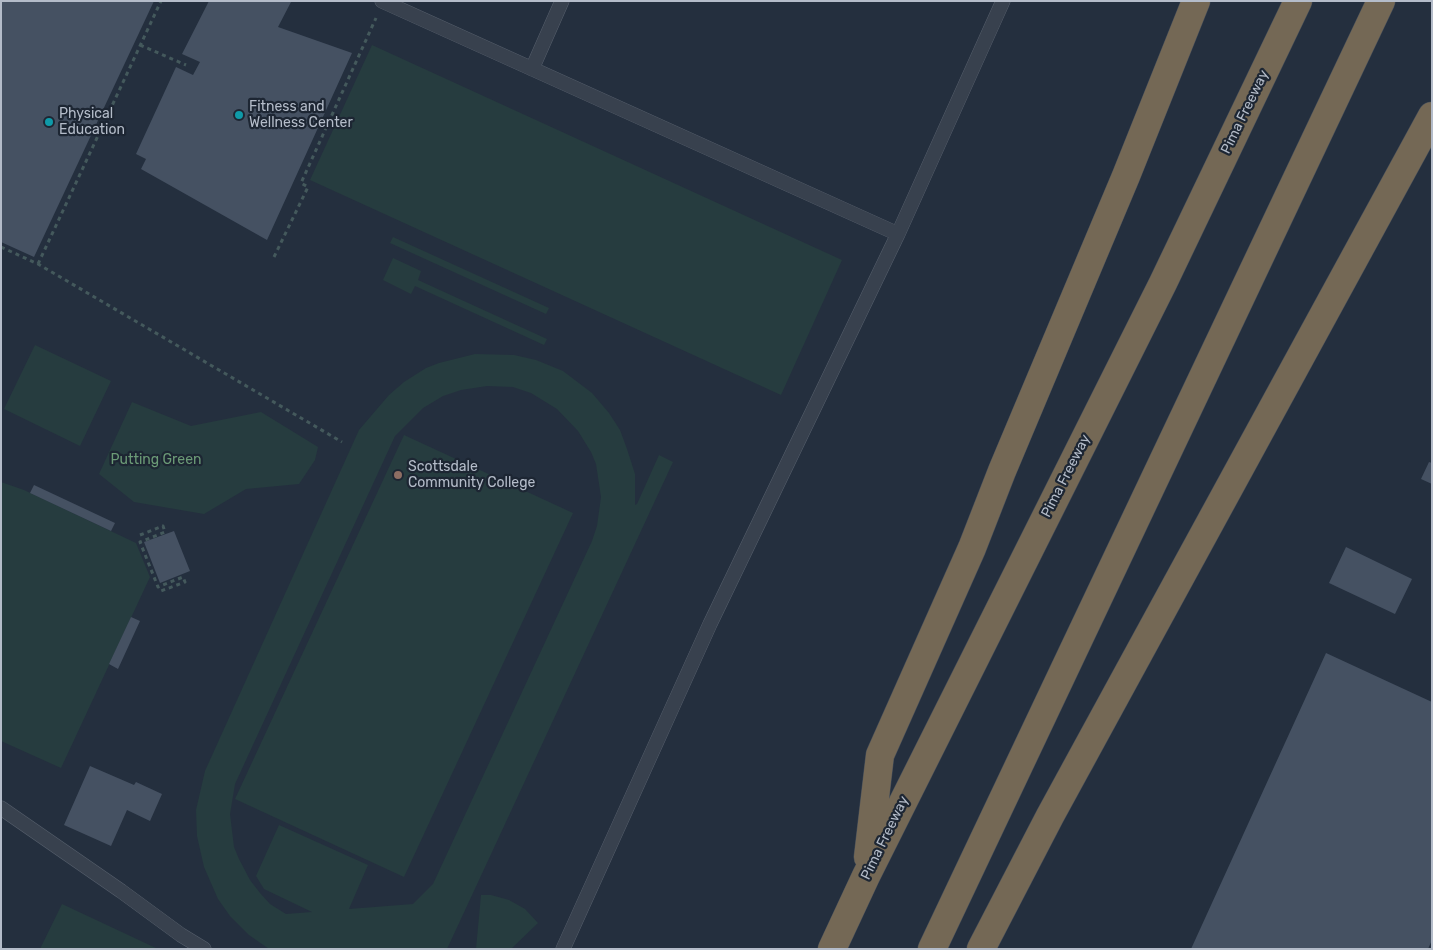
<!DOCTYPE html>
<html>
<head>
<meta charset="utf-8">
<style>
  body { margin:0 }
  #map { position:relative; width:1433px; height:950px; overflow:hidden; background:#242f3e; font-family:Rubik,sans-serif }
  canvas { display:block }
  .frame { position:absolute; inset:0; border:2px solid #b4bcc9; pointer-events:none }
</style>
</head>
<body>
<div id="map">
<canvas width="1433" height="950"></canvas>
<div class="frame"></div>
</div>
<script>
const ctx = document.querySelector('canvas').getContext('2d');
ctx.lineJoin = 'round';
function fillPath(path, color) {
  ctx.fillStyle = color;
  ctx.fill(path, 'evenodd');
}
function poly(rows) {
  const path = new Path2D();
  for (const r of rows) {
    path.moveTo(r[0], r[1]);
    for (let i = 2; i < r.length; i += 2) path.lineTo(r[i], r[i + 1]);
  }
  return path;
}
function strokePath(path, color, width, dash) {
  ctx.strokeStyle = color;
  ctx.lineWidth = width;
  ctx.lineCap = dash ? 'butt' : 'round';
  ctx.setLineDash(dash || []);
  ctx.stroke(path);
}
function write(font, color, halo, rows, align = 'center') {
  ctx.font = font + ' Rubik,sans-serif';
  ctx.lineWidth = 4.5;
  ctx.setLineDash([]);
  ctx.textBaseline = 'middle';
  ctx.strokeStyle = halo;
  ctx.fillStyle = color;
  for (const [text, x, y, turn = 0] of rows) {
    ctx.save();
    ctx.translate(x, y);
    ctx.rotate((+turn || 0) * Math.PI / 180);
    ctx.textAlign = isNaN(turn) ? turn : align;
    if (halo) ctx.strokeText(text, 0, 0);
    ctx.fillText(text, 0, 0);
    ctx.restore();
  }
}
const green = poly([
  [372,45,842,260,781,395,310,180],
  [393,237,549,308,546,314,390,243],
  [393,258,421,271,418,280,547,339,544,345,415,286,411,294,383,280],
  [35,345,111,381,80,446,4,409],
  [475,354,514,355,536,360,563,371,592,393,609,413,620,430,627,449,635,474,635,505,637,504,659,455,673,462,447,949,269,949,249,935,230,916,218,899,204,867,197,836,196,810,205,771,359,430,389,395,404,382,426,368,439,363],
  [487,386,513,387,531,393,557,409,578,431,591,452,596,464,601,497,597,526,592,541,433,884,413,904,349,909,368,865,279,825,256,876,264,889,312,912,286,914,270,904,260,893,250,880,239,859,234,847,230,814,235,784,395,436,423,408,443,396,461,390],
  [132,402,191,426,261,412,318,447,315,460,299,484,246,489,204,514,134,502,99,474],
  [404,435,573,513,404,877,235,799],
  [1,482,24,490,136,543,150,577,61,768,1,741],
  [481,895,491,895,509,900,525,909,538,923,511,949,476,949],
  [62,904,158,949,40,949]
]);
const building = poly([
  [1,1,154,1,34,257,1,242],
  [209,1,288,1,291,2,278,27,352,53,267,240,141,169,146,159,136,154,176,67,193,75,200,62,182,54],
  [1429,462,1432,463,1432,484,1421,479],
  [34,485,115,523,111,531,30,493],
  [174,531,190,571,160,583,144,542],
  [1346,547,1412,579,1395,614,1329,583],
  [131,617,140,621,118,669,109,664],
  [1326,653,1432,702,1432,940,1428,949,1191,949],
  [90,766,134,785,136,782,162,794,150,821,127,810,111,846,64,825]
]);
const path = poly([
  [140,45,186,65],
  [1,247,38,264,342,442],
  [274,257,308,187,301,183,376,18],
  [38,264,161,1],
  [140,535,163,526,165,532,140,542,158,587,183,577,185,582,161,591]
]);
const lane = poly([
  [382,1,898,234],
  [532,69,562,1],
  [1,808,121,891,181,935,204,949],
  [563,949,710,624,898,234,1003,1]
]);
const highway = poly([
  [868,857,880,755,972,548,1002,471,1126,176,1196,1],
  [832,949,866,876,1163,283,1298,1],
  [932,949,1381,1],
  [981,949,1050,816,1432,116]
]);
const markers = [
  [239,115,5,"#0f9aa8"],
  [49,122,5,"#0f9aa8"],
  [398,475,5,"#8d6e63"]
];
const poiNames = [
  ["Fitness and",249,107],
  ["Wellness Center",249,123],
  ["Physical",59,114],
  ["Education",59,130],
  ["Scottsdale",408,467],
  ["Community College",408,483]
];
const streetNames = [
  ["Pima Freeway",1245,112,-64],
  ["Pima Freeway",1066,476,-63],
  ["Pima Freeway",885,838,-64]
];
const parkNames = [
  ["Putting Green",156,460]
];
fillPath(green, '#263c3f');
fillPath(building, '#455162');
strokePath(lane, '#565f6c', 15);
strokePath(highway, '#434c59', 29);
strokePath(path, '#44595c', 3, [4, 4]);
strokePath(lane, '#38414e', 14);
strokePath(highway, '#746855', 28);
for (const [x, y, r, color] of markers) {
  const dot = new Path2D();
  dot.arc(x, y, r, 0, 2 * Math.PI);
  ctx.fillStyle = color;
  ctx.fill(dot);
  strokePath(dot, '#1d2633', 2);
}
write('14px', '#b4bcc9', '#1d2633', poiNames, 'left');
write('14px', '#b4bcc9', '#1d2633', streetNames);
write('14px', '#6b9a76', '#1d2633', parkNames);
</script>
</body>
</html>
